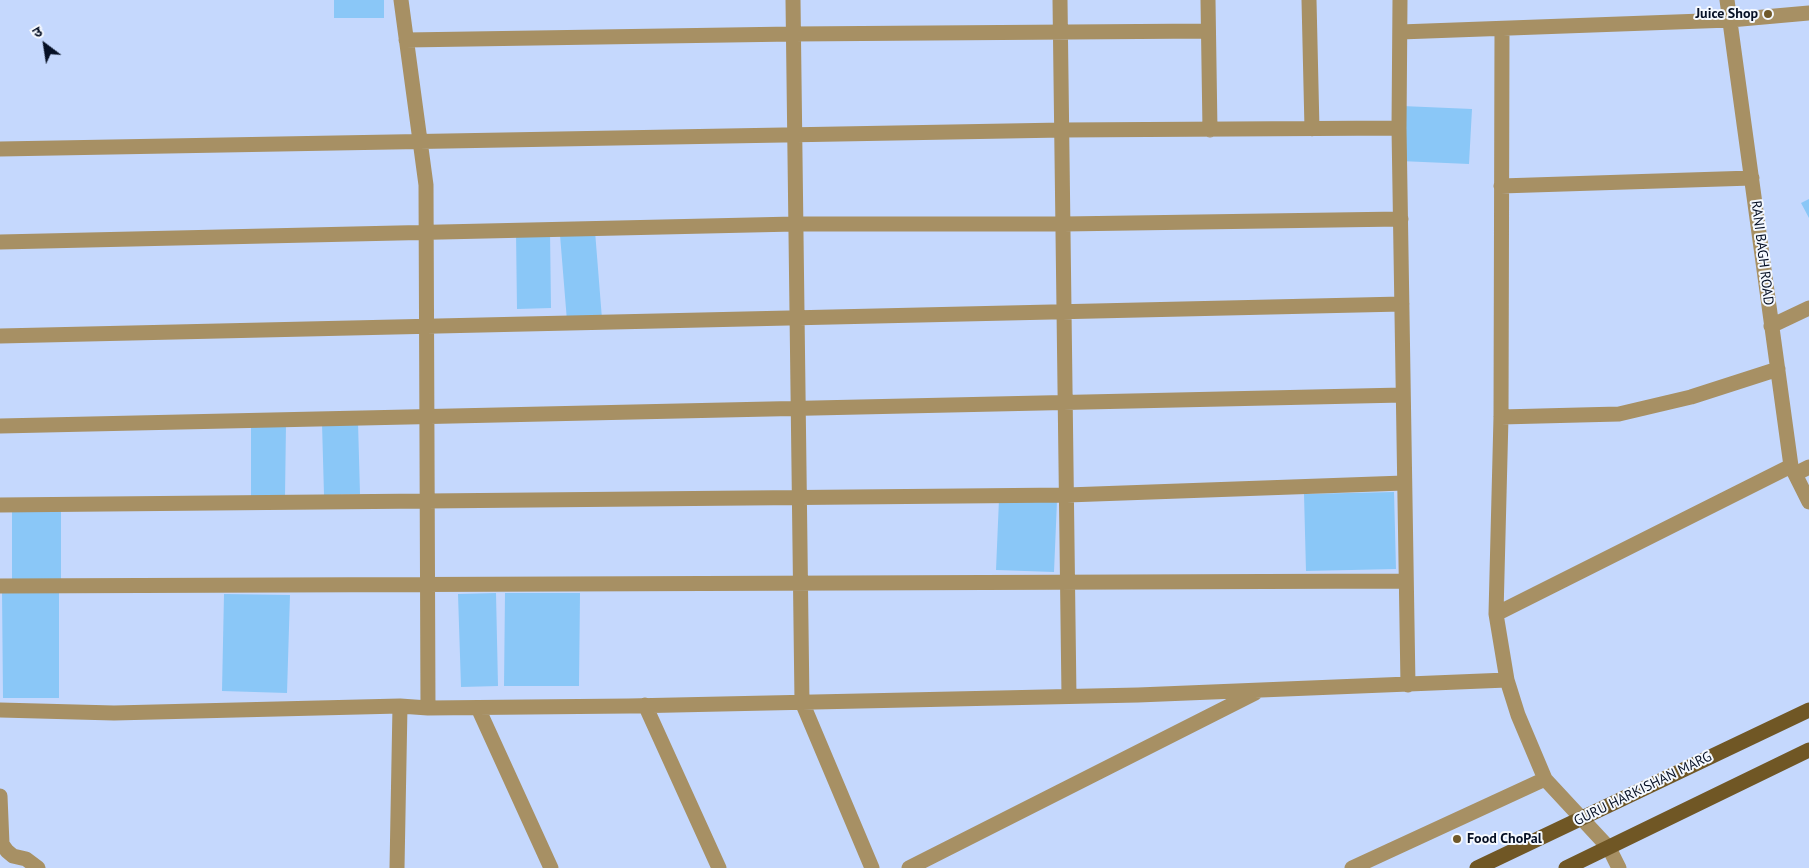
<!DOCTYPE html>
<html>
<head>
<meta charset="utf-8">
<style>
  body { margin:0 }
  #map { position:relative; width:1809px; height:868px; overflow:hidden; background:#c5d8fd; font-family:"PT Sans","Noto Sans Devanagari",sans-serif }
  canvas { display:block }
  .north { position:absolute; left:20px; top:20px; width:50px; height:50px; -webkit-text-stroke:4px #f5f9ff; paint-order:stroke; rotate:329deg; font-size:14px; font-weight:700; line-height:20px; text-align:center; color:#061025 }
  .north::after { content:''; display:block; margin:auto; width:18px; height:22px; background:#061025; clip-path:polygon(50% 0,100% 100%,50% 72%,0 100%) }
</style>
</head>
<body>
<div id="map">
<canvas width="1809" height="868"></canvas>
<div class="north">उ</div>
</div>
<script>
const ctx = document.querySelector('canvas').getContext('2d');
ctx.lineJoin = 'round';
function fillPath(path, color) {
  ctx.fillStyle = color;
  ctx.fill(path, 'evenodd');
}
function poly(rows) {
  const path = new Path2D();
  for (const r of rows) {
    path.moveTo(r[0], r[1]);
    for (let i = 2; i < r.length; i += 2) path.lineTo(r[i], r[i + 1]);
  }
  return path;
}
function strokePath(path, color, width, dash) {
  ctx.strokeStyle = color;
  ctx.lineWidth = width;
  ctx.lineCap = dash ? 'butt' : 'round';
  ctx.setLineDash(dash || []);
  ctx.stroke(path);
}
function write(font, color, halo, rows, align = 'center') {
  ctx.font = font + ' "PT Sans",sans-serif';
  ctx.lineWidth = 4;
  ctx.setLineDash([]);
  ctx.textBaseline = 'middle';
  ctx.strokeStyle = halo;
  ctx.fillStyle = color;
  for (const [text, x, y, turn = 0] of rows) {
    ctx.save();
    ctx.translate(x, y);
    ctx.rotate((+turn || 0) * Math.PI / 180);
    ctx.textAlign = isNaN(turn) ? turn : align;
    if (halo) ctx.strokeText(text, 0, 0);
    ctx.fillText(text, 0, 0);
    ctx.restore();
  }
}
const building = poly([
  [334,0,384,0,384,18,334,18],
  [1402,106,1472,109,1469,164,1400,161],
  [1809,199,1809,218,1801,203],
  [550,231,551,308,517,309,516,232],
  [595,231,602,319,567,321,560,235],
  [358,422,360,494,324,495,322,423],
  [251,424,286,424,285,496,251,496],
  [1394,492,1396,569,1306,571,1304,494],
  [999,499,1057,501,1054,572,996,570],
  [12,509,61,509,61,580,12,580],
  [2,590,59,590,59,698,3,698],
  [496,593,498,686,461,687,458,594],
  [505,593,580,593,579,686,504,686],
  [224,594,290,595,287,693,222,691]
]);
const minor = poly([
  [401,0,426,185,428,708],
  [793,0,802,702,872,868],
  [1060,0,1069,696],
  [1208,0,1210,130],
  [1309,0,1312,129],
  [1400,0,1399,128,1408,685],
  [1727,0,1791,466,1809,502],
  [1502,29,1501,417,1496,614,1507,680],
  [1400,32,1730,20,1809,13],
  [406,40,793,34,1208,31],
  [0,149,1063,130,1399,128],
  [1501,186,1752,178],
  [0,242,795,224,1064,224,1401,219],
  [1771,326,1809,308],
  [0,336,1402,304],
  [1501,417,1619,414,1691,397,1778,369],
  [0,426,1403,395],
  [1795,474,1809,467],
  [0,505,1067,495,1404,483],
  [0,586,1406,581],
  [1496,614,1791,466],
  [645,705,719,868],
  [478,708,551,868],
  [0,710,114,713,400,706,428,708,629,706,1138,695,1507,680,1518,715,1545,779,1609,848,1619,868],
  [0,796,2,844,7,851,13,856,26,859,38,868],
  [397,868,400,706],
  [909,868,1255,693],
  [1352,868,1545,779]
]);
const major = poly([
  [1477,868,1809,710],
  [1566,868,1809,750]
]);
const markers = [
  [1768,14,5,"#705929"],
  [1457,839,5,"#705929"]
];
const poiNames = [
  ["Juice Shop",1758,14],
  ["Food ChoPal",1467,839,"left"]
];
const streetNames = [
  ["RANI BAGH ROAD",1762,253,83],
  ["GURU HARKISHAN MARG",1643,789,-26]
];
fillPath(building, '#8ac7f7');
strokePath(minor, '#a79064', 15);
strokePath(major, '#705725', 15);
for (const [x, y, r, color] of markers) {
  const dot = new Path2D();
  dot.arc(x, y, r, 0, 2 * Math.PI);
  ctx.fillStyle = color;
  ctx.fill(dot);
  strokePath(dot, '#f5f9ff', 2);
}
write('bold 14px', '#061025', '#f5f9ff', poiNames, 'right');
write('14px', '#061025', '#f5f9ff', streetNames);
</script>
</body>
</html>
